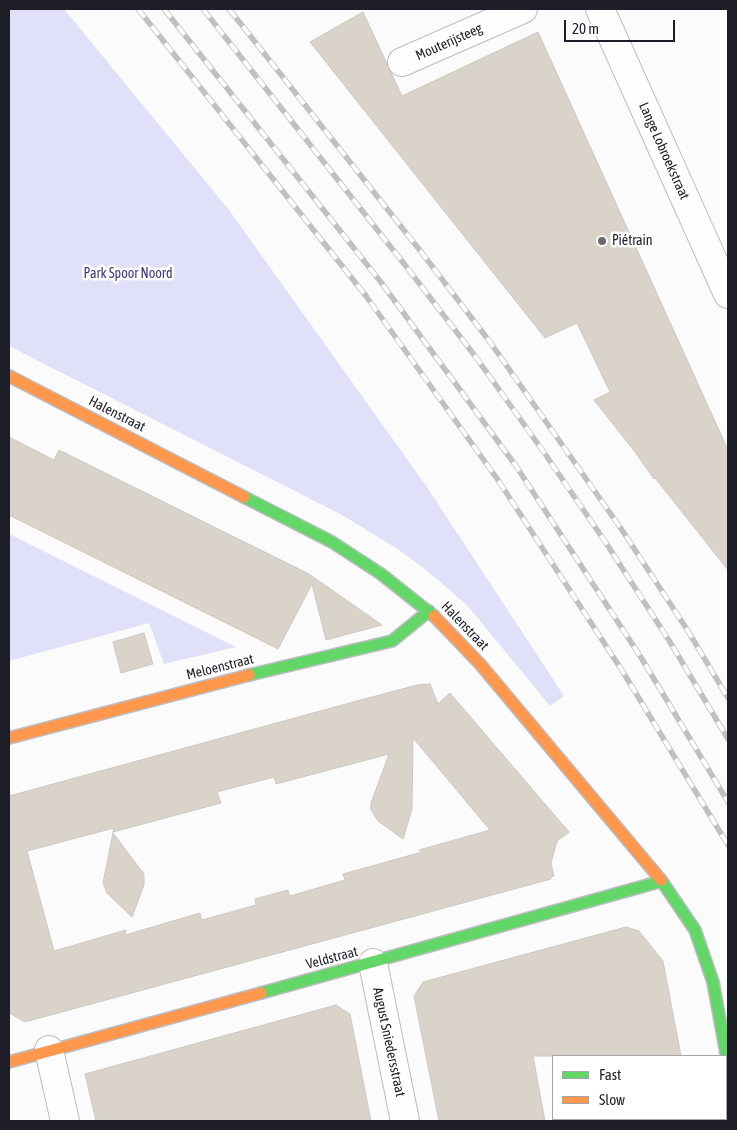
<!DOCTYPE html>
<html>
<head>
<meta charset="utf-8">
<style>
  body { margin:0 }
  #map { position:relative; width:737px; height:1130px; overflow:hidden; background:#fbfbfb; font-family:"Asap Condensed",sans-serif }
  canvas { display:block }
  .frame { position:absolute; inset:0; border:10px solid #1c1d27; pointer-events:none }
  .legend { position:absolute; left:552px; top:1055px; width:175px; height:65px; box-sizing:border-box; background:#fff; border:1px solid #a4a5a9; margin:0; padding:6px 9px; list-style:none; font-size:15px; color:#1c1d27 }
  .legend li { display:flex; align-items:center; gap:10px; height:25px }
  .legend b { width:25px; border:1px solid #a4a5a9 }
  .scale { position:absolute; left:564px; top:20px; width:111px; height:22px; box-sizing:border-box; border:2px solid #1c1d27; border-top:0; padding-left:6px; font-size:15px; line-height:18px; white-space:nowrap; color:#1c1d27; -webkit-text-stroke:4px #fff; paint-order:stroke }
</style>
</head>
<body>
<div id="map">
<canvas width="737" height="1130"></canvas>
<div class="frame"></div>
<ul class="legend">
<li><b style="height:6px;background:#63d668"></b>Fast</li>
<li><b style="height:6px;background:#ff974d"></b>Slow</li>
</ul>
<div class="scale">20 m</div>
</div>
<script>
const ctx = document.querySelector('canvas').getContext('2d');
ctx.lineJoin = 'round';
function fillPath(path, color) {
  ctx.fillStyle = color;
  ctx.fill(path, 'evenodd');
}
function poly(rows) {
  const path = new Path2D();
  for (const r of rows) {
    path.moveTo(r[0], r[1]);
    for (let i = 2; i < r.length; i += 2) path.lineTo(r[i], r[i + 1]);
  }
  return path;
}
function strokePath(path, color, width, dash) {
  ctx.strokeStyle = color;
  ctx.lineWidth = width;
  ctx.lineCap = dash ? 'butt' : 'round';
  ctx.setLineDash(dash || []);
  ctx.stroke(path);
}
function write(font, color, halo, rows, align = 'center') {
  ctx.font = font + ' "Asap Condensed",sans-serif';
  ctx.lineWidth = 5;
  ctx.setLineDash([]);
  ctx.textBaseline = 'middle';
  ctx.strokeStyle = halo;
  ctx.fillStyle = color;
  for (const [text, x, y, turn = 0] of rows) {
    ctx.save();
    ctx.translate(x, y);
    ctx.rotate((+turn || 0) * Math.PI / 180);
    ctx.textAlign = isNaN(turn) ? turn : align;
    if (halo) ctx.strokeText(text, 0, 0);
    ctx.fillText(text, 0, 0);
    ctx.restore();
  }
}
const green = poly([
  [9,9,64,9,229,210,427,487,564,696,550,706,467,605,425,569,396,548,342,515,9,346],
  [9,534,236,647,164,664,149,623,9,661]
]);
const building = poly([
  [363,12,402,96,538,32,728,450,728,570,655,478,654,479,635,452,594,400,610,392,577,323,545,338,310,42,363,12],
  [9,437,54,460,59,450,309,574,382,625,326,640,312,584,278,649,9,515,9,437],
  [144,633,153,664,121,673,113,642,144,633],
  [430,684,438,704,450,693,569,832,557,841,551,863,554,876,551,877,551,879,25,1022,9,1013,9,796,357,701,417,685,430,684],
  [413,738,490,830,419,850,422,852,343,874,345,880,290,896,288,890,255,899,256,905,202,920,200,913,125,935,126,930,54,951,27,851,114,828,113,832,221,803,217,792,274,777,276,784,389,754,371,803,371,810,378,821,403,839,412,809,413,738],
  [113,833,144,874,144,885,132,917,107,893,103,883,113,833],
  [626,927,639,931,663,961,681,1056,533,1056,545,1121,439,1121,414,996,423,982,626,927],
  [336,1005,350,1014,371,1121,96,1121,85,1074,336,1005]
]);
const street = poly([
  [600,9,728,294],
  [402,62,523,9],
  [373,963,405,1121],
  [49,1050,65,1121]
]);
const fast = poly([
  [244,497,332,542,381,574,434,616],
  [249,675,392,641,429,611],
  [661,880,695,930,713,982,728,1064],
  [261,993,662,881]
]);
const slow = poly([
  [9,376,244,497],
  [434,616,480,664,661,880],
  [9,738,249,675],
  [9,1062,261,993]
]);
const rail = poly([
  [138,9,366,296,498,480,623,672,728,845],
  [164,9,380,281,516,466,642,659,728,802],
  [203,9,405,265,475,356,543,451,606,543,670,642,728,739],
  [229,9,422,253,490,342,622,530,688,631,728,698]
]);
const markers = [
  [602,241,5,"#6a6b71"]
];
const streetNames = [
  ["Mouterijsteeg",449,42,-24],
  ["Lange Lobroekstraat",664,151,66],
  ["Halenstraat",117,414,27],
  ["Halenstraat",465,626,46],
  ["Meloenstraat",220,667,-14],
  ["Veldstraat",332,958,-15],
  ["August Sniedersstraat",389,1042,78]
];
const poiNames = [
  ["Piétrain",612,241]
];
const parkNames = [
  ["Park Spoor Noord",128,274]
];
fillPath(green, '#e0e1f8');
fillPath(building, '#d9d3c9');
strokePath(building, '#cbc8c3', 1);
strokePath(street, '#bcbdc2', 30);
strokePath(fast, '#bcbdc2', 14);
strokePath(slow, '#bcbdc2', 14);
strokePath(street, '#fefefe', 28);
strokePath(fast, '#63d668', 11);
strokePath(slow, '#ff974d', 11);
strokePath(rail, '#c0c0c1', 5.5);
strokePath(rail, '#fff', 4, [11]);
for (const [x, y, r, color] of markers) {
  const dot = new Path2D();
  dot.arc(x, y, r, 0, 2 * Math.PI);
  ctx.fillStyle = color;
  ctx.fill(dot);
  strokePath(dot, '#fff', 2);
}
write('14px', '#1c1d27', '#fff', streetNames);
write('14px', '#1c1d27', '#fff', poiNames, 'left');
write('14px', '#3f3b7f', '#fff', parkNames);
</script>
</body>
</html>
